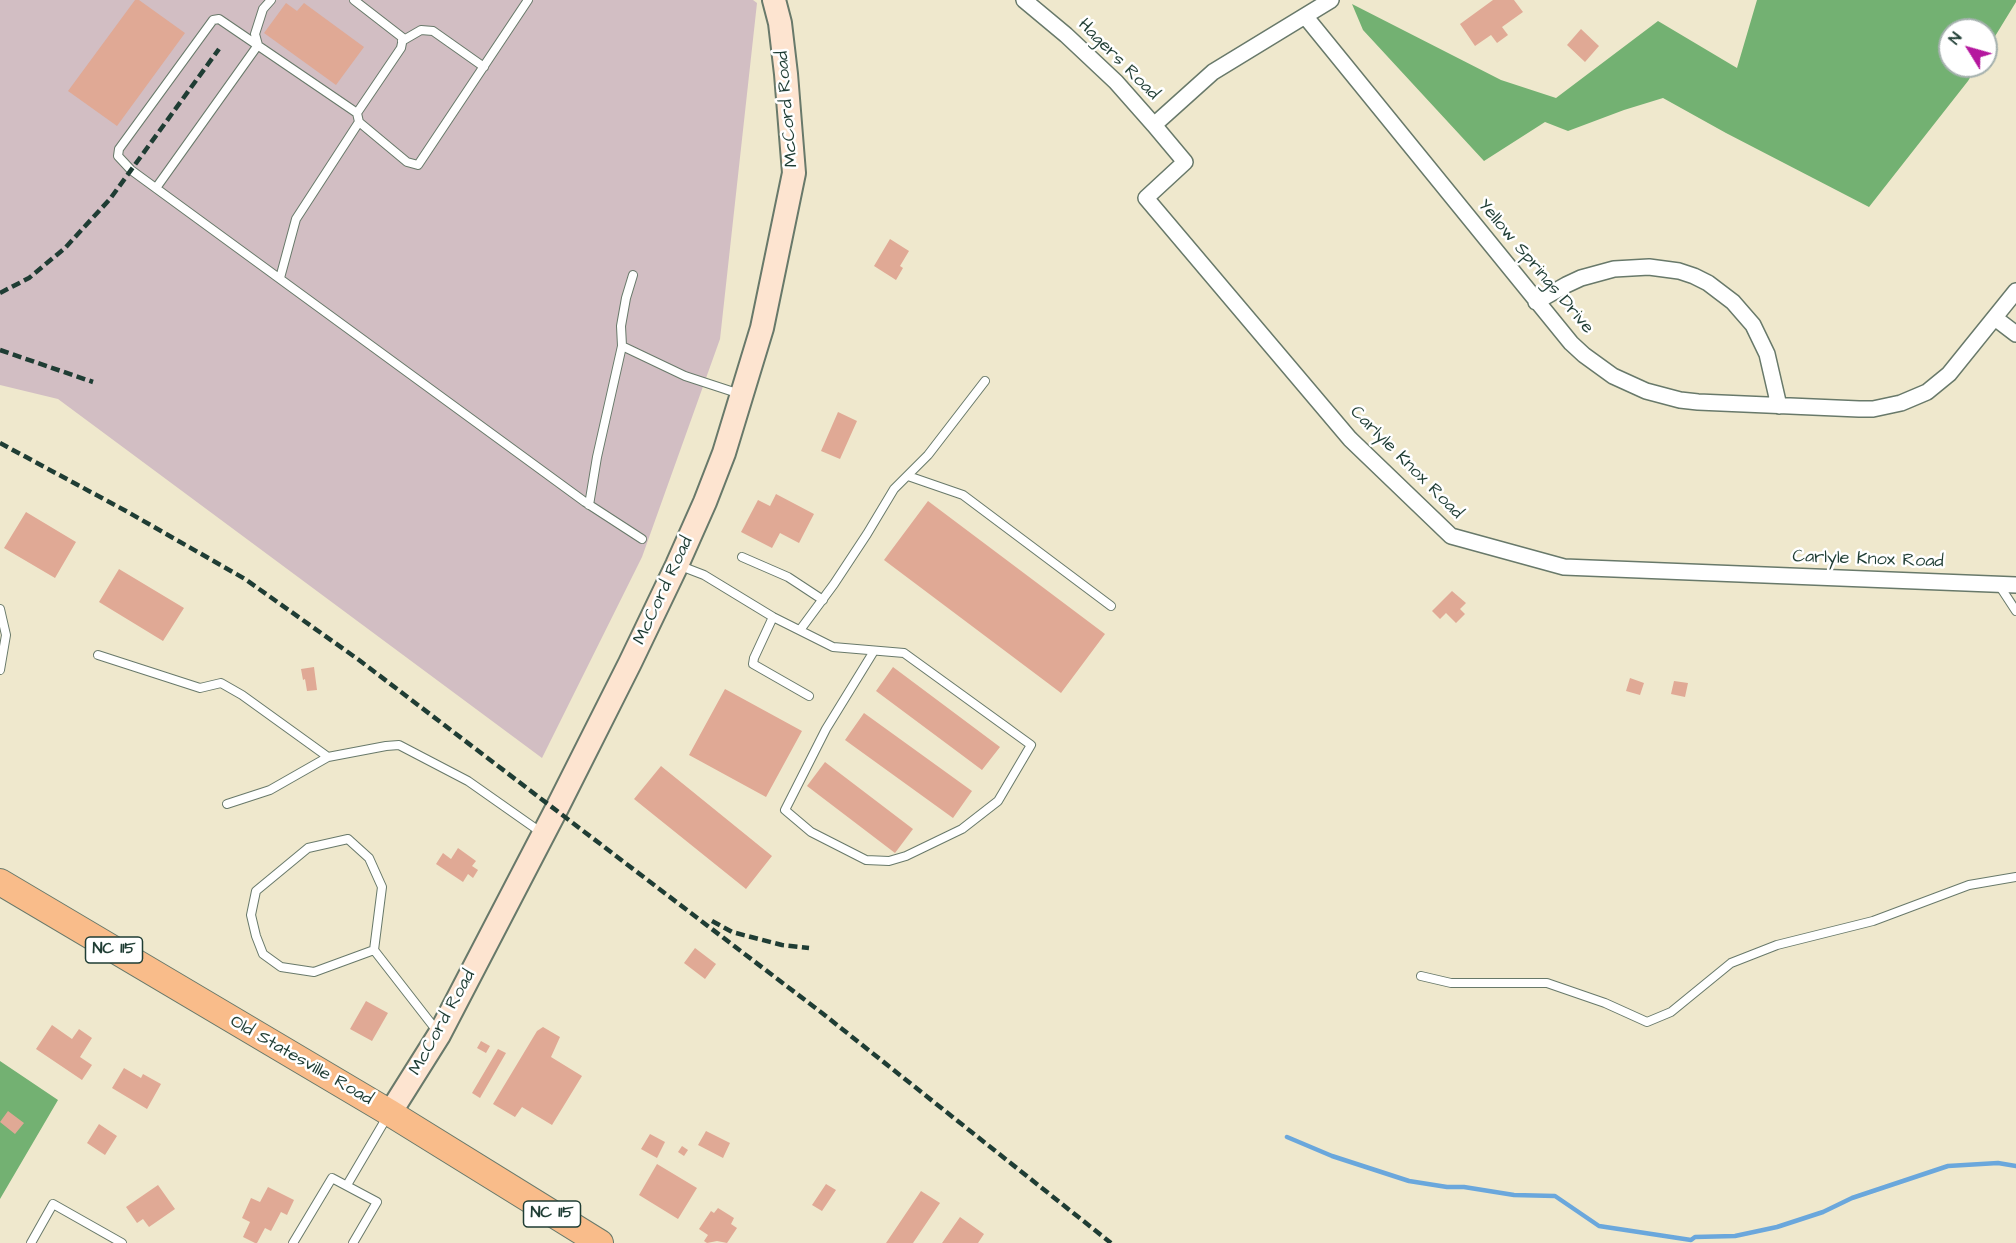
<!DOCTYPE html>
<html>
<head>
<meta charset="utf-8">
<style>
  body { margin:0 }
  #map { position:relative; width:2016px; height:1243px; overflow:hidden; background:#efe8cd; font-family:"Architects Daughter",sans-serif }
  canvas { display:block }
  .north { position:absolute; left:1938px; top:18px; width:60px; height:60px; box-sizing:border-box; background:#fff; border:2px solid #a5b1ae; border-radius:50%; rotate:307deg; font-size:16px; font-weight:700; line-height:24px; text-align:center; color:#1f3d34 }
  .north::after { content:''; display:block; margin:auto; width:21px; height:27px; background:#b5179e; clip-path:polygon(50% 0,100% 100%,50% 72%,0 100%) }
</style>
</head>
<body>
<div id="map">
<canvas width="2016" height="1243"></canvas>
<div class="north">N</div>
</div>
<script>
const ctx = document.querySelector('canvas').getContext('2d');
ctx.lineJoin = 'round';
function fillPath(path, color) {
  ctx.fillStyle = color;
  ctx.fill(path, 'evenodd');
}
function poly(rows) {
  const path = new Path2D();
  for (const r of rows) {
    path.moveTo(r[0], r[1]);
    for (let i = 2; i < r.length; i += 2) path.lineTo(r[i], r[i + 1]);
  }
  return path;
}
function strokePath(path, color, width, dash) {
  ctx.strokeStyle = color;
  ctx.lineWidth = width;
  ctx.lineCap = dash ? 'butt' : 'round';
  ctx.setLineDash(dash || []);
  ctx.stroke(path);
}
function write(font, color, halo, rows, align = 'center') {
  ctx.font = font + ' "Architects Daughter",sans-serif';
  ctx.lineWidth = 5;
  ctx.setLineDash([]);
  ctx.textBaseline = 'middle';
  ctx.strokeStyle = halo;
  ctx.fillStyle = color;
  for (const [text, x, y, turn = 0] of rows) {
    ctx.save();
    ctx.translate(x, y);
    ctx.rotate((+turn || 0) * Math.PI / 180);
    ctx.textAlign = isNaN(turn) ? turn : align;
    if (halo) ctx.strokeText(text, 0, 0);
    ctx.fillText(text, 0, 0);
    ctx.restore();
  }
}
const industrial = poly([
  [0,0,753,0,757,3,720,339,642,557,542,758,58,399,0,385]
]);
const forest = poly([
  [1757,0,2016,0,2016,2,1986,51,1986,30,1950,30,1950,66,1977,66,1968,81,1869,207,1726,133,1663,98,1624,110,1568,131,1545,122,1484,161,1363,30,1352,4,1501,80,1556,98,1658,21,1737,68],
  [0,1061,58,1100,0,1199]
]);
const stream = poly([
  [1287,1137,1332,1156,1409,1181,1447,1187,1464,1187,1514,1195,1555,1196,1599,1226,1691,1240,1695,1237,1735,1236,1777,1227,1823,1212,1852,1198,1948,1166,1998,1163,2016,1166]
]);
const building = poly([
  [135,0,139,0,185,33,117,126,68,91],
  [1493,0,1514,0,1523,12,1502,27,1508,35,1497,43,1491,35,1475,46,1460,24],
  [286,3,297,11,304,3,364,47,336,85,264,33],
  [1581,29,1599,46,1585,62,1567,45],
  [890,239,909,251,900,266,903,268,896,280,874,266],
  [838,412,857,421,840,459,821,451],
  [776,494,814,514,799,543,780,533,772,548,741,532,758,500,770,506],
  [928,501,1105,634,1061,693,884,560],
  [26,512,76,542,55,578,4,548],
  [119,569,184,608,163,641,99,602],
  [1452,591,1466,603,1460,609,1465,614,1456,623,1446,613,1440,619,1432,611],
  [314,667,317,690,307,691,305,679,303,680,301,669],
  [893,667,1000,747,982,770,876,691],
  [1630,678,1644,683,1640,695,1626,691],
  [1674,681,1688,683,1685,697,1671,694],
  [725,689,802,731,766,797,689,755],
  [864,713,972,791,953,818,845,740],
  [825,762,913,829,895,853,807,786],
  [661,766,772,856,746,889,634,799],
  [458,848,476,861,472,866,478,870,473,878,468,874,463,882,436,864,443,853,451,859],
  [695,948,716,964,705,979,684,963],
  [366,1001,388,1013,372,1041,350,1029],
  [52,1025,72,1039,79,1029,92,1038,80,1057,92,1065,82,1080,36,1049],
  [543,1027,560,1037,551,1057,582,1076,552,1125,522,1107,515,1117,493,1104,537,1031],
  [481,1041,490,1046,486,1053,477,1048],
  [498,1049,506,1053,480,1098,472,1093],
  [124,1068,141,1078,143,1074,161,1084,147,1109,112,1088],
  [8,1111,24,1123,15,1134,0,1122],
  [99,1124,117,1136,105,1155,87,1143],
  [706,1131,730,1143,723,1158,698,1145],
  [650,1134,665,1142,657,1158,641,1149],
  [682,1146,688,1150,684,1156,678,1152],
  [657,1164,697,1188,678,1219,639,1195],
  [826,1184,836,1190,822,1211,812,1205],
  [158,1185,175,1209,149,1227,143,1219,137,1223,126,1207],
  [268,1187,294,1200,287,1215,281,1212,271,1231,265,1228,257,1243,255,1243,243,1237,250,1222,242,1218,251,1198,260,1202],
  [921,1191,940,1203,913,1243,886,1243],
  [718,1208,734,1218,731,1224,737,1228,727,1243,717,1241,707,1243,704,1241,708,1235,699,1229,711,1211,714,1213],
  [960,1217,984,1234,978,1243,942,1243]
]);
const lane = poly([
  [354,0,403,38,401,48,357,113],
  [402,41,421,30,433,31,484,67],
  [359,122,407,162,418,165,528,0],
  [156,188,258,45,255,34,263,9,271,0],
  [280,278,296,219,359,122,357,113,219,19,213,20,119,149,118,156,131,170,585,502,642,539],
  [622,346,685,376,740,394],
  [908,476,963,495,1111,606],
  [589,505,597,457,622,346,621,326,626,298,633,275],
  [742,557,788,577,823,600],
  [678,565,704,575,773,617,833,647,904,653,1031,745,998,801,962,829,906,856,889,861,866,860,811,832,785,810,826,729,874,651],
  [1999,585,2016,611],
  [0,609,6,635,0,670],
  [773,617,754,658,753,664,809,696],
  [800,630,834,584,867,534,894,489,928,455,985,381],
  [98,655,200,688,221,683,242,695,328,757],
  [227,804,270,790,328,757,386,746,399,745,468,781,542,833],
  [374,950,314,972,281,967,263,954,256,936,251,915,256,891,308,848,348,839,369,858,382,887,374,950,437,1031],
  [1421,976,1451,983,1547,983,1605,1003,1647,1022,1671,1012,1731,963,1777,945,1873,921,1969,885,2016,877],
  [347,1185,387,1117],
  [31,1243,53,1204,122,1243],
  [293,1243,332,1178,377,1202,353,1243]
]);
const street = poly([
  [1024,0,1066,35,1116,82,1154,125,1213,72,1331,0],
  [1305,16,1571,343,1584,355,1613,376,1646,391,1680,400,1698,402,1859,409,1873,409,1901,403,1927,392,1949,374,2016,291],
  [1154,125,1185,162,1146,198,1350,439,1451,536,1564,567,2016,585],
  [1536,302,1566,285,1581,278,1614,269,1649,267,1679,271,1694,276,1708,283,1733,302,1753,325,1767,354,1779,406],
  [1995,318,2016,334]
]);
const secondary = poly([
  [390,1113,439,1035,556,810,630,663,677,565,705,502,724,453,762,328,794,173,786,74,780,23,774,0]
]);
const primary = poly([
  [0,882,390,1113,600,1243]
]);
const rail = poly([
  [0,293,29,278,65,248,110,199,219,49],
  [0,350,93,382],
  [0,443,126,511,245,579,359,660,822,1013,1111,1243],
  [712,921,732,932,782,945,809,948]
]);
const shields = [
  [114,950,57],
  [552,1214,57]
];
const shieldNames = [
  ["NC 115",114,950],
  ["NC 115",552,1214]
];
const streetNames = [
  ["Hagers Road",1118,60,45],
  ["McCord Road",788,109,-95],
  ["Yellow Springs Drive",1535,267,50],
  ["Carlyle Knox Road",1406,463,45],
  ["Carlyle Knox Road",1868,560,2],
  ["McCord Road",664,591,-65],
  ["McCord Road",443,1023,-61],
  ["Old Statesville Road",301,1061,30]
];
fillPath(industrial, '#d2bec3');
fillPath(forest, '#73b172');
strokePath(stream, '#6aa7dc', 4.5);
fillPath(building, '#e0a995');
strokePath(lane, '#68796a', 10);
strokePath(street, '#68796a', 18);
strokePath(secondary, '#68796a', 26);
strokePath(primary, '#68796a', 28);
strokePath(lane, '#fff', 8);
strokePath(street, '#fff', 15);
strokePath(secondary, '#fde4d0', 22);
strokePath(primary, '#f9bc8a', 26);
strokePath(rail, '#1f3d34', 4.5, [9, 4.5]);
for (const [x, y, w] of shields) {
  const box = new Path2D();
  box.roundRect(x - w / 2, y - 13, w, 26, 4.5);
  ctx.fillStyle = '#fff';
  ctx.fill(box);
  strokePath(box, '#1f3d34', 1.5);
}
write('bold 16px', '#1f3d34', null, shieldNames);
write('18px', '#1f3d34', '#fff', streetNames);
</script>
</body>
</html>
